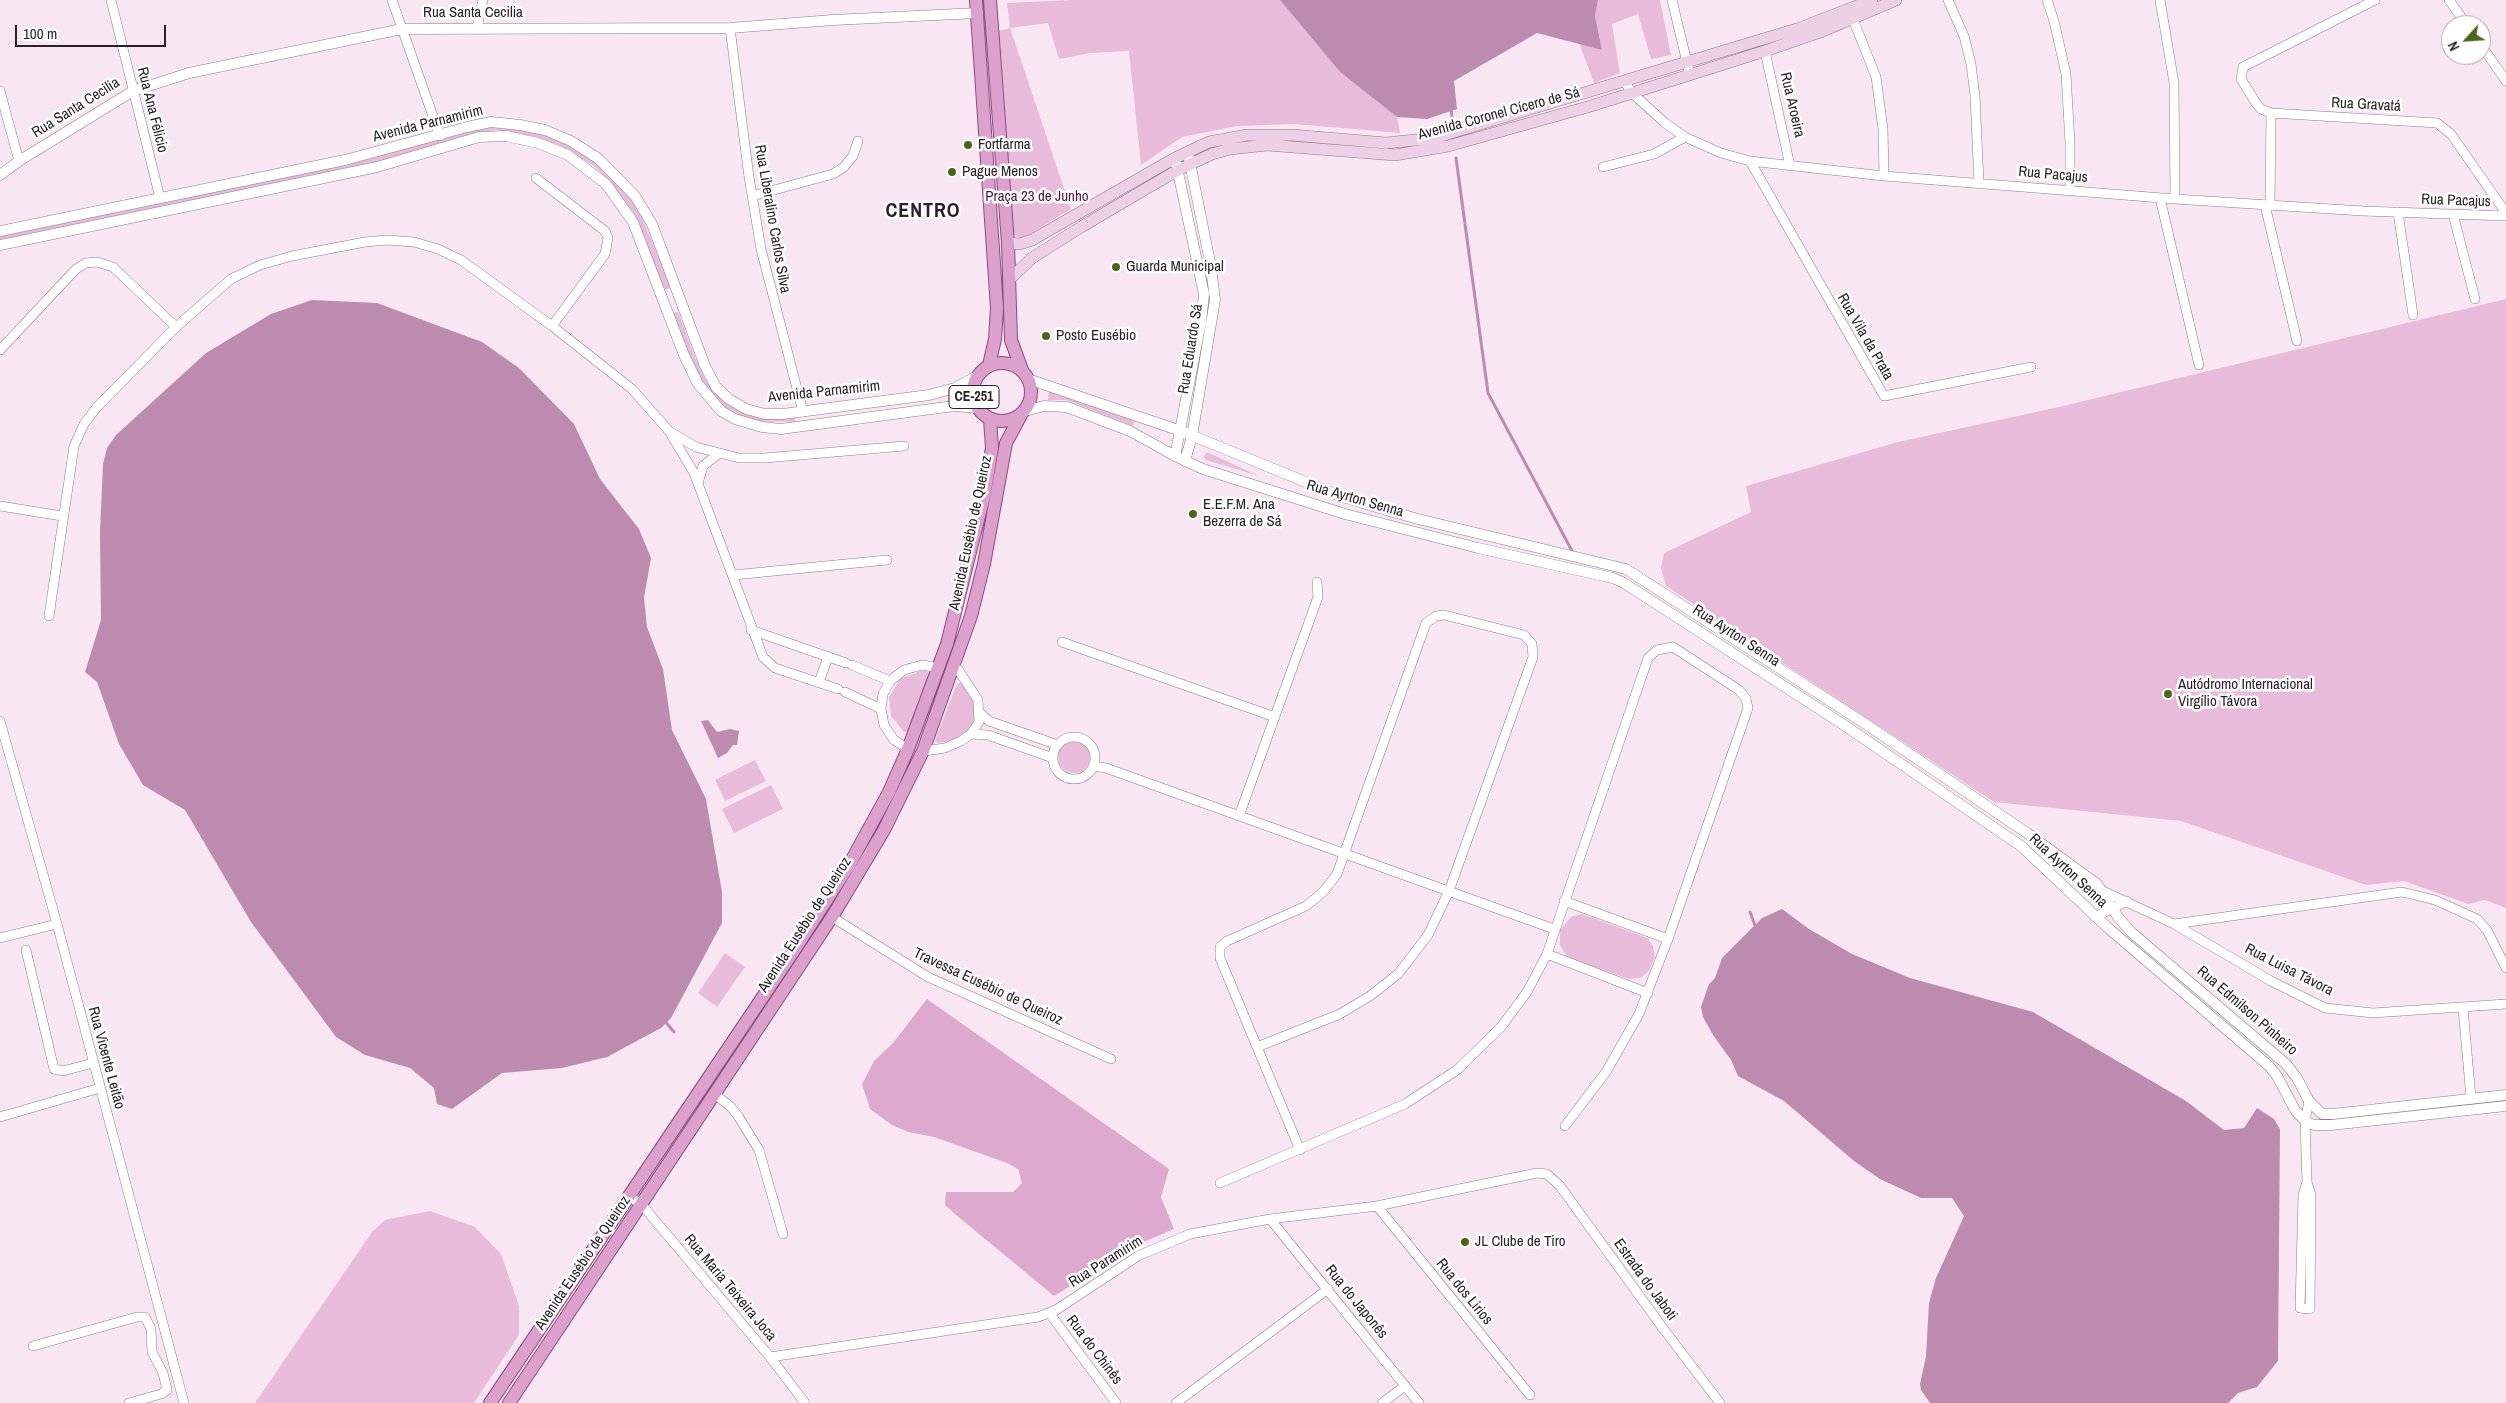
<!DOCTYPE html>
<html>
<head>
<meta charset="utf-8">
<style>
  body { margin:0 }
  #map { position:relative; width:2506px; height:1403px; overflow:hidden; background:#f8e7f3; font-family:"Archivo Narrow",sans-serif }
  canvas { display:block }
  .north { position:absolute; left:2441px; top:15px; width:50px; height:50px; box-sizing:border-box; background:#fff; border:1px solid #a9a7a8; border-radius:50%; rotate:244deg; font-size:14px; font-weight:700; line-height:20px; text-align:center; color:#282226 }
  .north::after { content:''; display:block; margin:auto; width:18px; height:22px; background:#4a6618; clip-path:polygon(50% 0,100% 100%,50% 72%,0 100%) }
  .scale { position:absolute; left:15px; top:25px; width:151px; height:22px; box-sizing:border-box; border:2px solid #282226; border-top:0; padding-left:6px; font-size:15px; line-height:18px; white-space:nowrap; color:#282226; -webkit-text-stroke:4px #fff; paint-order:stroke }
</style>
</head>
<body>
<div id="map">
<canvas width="2506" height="1403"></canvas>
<div class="north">N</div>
<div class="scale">100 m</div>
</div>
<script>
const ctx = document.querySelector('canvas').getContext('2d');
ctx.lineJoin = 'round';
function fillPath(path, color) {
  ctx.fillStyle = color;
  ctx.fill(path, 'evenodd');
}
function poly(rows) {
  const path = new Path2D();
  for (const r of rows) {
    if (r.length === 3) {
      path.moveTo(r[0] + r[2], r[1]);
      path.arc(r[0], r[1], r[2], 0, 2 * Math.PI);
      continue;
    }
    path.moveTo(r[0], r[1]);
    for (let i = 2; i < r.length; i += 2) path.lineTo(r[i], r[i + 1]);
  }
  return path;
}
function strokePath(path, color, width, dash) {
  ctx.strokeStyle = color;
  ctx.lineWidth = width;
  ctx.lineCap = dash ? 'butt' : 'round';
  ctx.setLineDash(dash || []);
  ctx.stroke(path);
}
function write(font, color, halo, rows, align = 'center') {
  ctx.font = font + ' "Archivo Narrow",sans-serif';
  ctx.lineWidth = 5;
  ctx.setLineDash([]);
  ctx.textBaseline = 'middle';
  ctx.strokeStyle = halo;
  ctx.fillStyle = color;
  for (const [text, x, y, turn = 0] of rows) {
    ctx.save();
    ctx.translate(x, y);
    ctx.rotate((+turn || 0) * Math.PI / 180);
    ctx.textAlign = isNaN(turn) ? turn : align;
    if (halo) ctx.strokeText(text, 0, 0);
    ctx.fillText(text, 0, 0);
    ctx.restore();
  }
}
const green = poly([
  [1072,0,1280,0,1340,72,1397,117,1400,133,1294,124,1237,126,1182,137,1141,165,1129,51,1090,53,1059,59,1048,23,1010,28,1071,209,1022,239,1012,234,998,31,1010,28,1007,3],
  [1598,0,1660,0,1671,55,1651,59,1638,14,1612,24,1620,73,1594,83,1579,43,1602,50,1595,16],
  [495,124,556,137,598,162,628,194,639,210,671,288,664,290,634,213,610,182,594,166,557,144,497,130,473,133,399,157,0,240,0,235,345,165],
  [2506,299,2506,908,2485,900,2468,904,2404,881,2366,885,2181,821,1994,802,1666,586,1661,568,1664,553,1751,512,1746,486,1898,442,2059,407],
  [678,312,696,360,705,379,717,393,728,403,795,417,795,422,754,421,725,408,710,396,700,381,672,313],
  [1049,387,1135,421,1133,426,1066,400,1048,400],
  [1206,453,1209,453,1259,476,1206,460,1204,457],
  [920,671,927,671,929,674,908,731,904,732,891,716,889,697,900,679],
  [961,683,974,698,975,718,973,724,969,731,951,742,937,743,935,740,957,684],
  [1074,757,16],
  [755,760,766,781,725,801,715,780],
  [771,785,783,809,734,833,722,809],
  [1582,914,1647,938,1653,946,1655,957,1649,971,1640,978,1629,979,1568,958,1560,945,1560,930,1571,917],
  [725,953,745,967,717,1007,698,993],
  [430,1211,475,1227,501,1254,519,1306,519,1335,474,1403,255,1403,372,1232,385,1220]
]);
const forest = poly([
  [927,999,1169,1169,1161,1197,1174,1229,1136,1245,1054,1296,955,1214,945,1205,946,1192,1013,1192,1022,1183,1018,1169,1007,1163,934,1137,908,1132,892,1125,870,1109,862,1084,874,1061,893,1043]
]);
const water = poly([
  [1280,0,1598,0,1595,16,1602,50,1537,33,1454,81,1457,109,1427,119,1397,117,1340,72],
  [312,300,377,303,482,342,519,368,574,424,600,479,639,529,651,558,644,598,647,627,663,669,672,730,706,799,722,892,722,923,671,1018,661,1028,607,1057,562,1068,502,1073,452,1109,437,1104,434,1088,410,1068,365,1055,336,1037,251,922,185,810,143,785,119,744,97,682,85,672,101,620,100,531,103,464,107,448,116,435,206,353,271,314],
  [708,720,717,732,730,729,739,731,737,745,733,745,727,753,718,758,701,721],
  [1782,909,1809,929,1852,954,1910,978,2033,1012,2186,1101,2224,1130,2244,1128,2257,1108,2274,1119,2280,1129,2278,1361,2257,1387,2238,1393,2228,1403,1930,1403,1921,1390,1920,1384,1926,1356,1929,1303,1936,1278,1964,1216,1952,1198,1921,1198,1880,1179,1854,1161,1784,1101,1738,1076,1731,1060,1713,1035,1703,1017,1701,1007,1709,984,1715,978,1722,958,1762,918]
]);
const stream = poly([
  [1451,107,1453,126],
  [1456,158,1488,393,1572,551],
  [1750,912,1756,928],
  [664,1020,674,1032]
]);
const minor = poly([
  [111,0,160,198],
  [392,0,440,136],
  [1672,0,1690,75],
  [1948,0,1964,36,1971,64,1975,96,1979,183],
  [2047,0,2054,21,2066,74,2070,143,2070,190],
  [2160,0,2174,83,2175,199],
  [2449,0,2467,25],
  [1853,19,1876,77,1883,129,1884,176],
  [477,28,483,0],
  [730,28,749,177,761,249,803,412],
  [2481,45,2506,81],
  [1765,51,1790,166],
  [1625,82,1632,93,1665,123,1685,137,1721,153,1750,161,1884,176,2175,199,2363,211,2506,216],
  [0,91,19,161],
  [2271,113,2261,109,2256,103,2241,79,2243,67,2375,0],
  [1750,161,1884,396,2031,367],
  [1603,167,1654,154,1685,137],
  [536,178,605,231,608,238,605,254,552,326],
  [752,196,833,174,844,167,853,156,858,141],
  [2160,198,2199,365],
  [2265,205,2297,341],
  [2270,206,2271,113,2437,123,2451,134,2506,213],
  [2398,212,2413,315],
  [2453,214,2475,299],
  [0,350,76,269,86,263,97,262,113,267,176,327],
  [670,432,696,447,739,458,765,458,904,446],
  [698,483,703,466,718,454],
  [0,506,62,516],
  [733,575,887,560],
  [49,616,74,446,84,424,97,407,176,327,231,279,260,265,292,256,365,242,387,240,414,242,438,249,461,260,552,326,632,389,669,431,694,473,763,657,775,668,838,689],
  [751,630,846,663],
  [1062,642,1275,717],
  [852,665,890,681],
  [819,682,828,657],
  [845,692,881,709],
  [980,713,989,721,1058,745],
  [0,721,57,924,184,1403],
  [971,734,988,735,1053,758],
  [1074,758,21],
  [908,749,894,740,884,725,881,709,883,694,890,681,904,670,922,665,939,668],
  [923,751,945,748,961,741,971,734,979,722,978,700,955,665],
  [1093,766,1106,768,1554,929],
  [1239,816,1318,597,1317,582],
  [2103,891,2174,924,2271,981,2325,1008,2373,1013,2506,1004],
  [1564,901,1668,939],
  [832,917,928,977,1111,1059],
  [2095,917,2127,901],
  [2174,924,2402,892,2435,900,2477,919,2487,930,2506,968],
  [0,938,57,924],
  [26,950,54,1069,63,1071,93,1063],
  [1547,954,1648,993],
  [2463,1008,2471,1098],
  [1257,1047,1340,1014,1370,996,1398,974,1428,935,1449,891,1533,657,1532,644,1524,635,1444,615,1436,616,1426,623,1337,874,1323,892,1306,906,1227,941,1220,947,1220,958,1257,1047,1300,1150],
  [714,1094,730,1106,738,1116,759,1150,783,1234],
  [0,1117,100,1088],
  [2307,1182,2303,1195,2300,1308,2310,1309,2311,1195,2307,1182,2305,1121,2309,1101],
  [1220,1183,1405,1104,1457,1070,1501,1027,1527,992,1547,954,1648,658,1657,650,1673,647,1739,690,1746,699,1748,708,1668,939,1639,1014,1606,1072,1565,1126],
  [629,1196,642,1205,770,1357,805,1403],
  [1377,1206,1530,1395],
  [1270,1219,1419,1403],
  [1050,1314,1116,1403],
  [33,1346,137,1317,145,1317,151,1329,152,1352,163,1373,167,1390,161,1394,129,1403],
  [770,1357,1038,1317,1056,1310,1138,1256,1190,1234,1270,1219,1377,1206,1537,1173,1547,1174,1560,1186,1662,1327,1720,1403],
  [1176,1403,1328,1289],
  [1382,1403,1405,1386]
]);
const tertiary = poly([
  [0,175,19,161,133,91,189,73,402,29,730,28,833,20,978,13],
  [0,231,345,160,467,127,491,122,520,125,545,130,571,141,599,159,635,196,652,224,705,366,716,387,729,399,746,409,765,414,783,414,929,395,955,388,977,376],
  [0,245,377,167,479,137,506,136,538,143,568,155,606,184,633,222,684,355,698,384,721,411,735,419,762,427,781,429,954,406,978,408],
  [1028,379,1181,431,1340,496,1376,507,1418,519,1626,569,1864,723,2027,833,2097,884,2118,917,2131,932,2286,1064,2297,1078,2309,1101,2322,1114,2333,1114,2506,1095],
  [1025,411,1044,406,1067,407,1130,431,1175,456,1203,469,1345,514,1478,548,1613,578,1624,583,1844,725,2021,846,2107,927,2269,1066,2277,1076,2295,1110,2305,1121,2314,1125,2331,1125,2506,1106],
  [1175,456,1201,322,1204,294,1176,163],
  [1185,461,1192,436,1215,300,1211,267,1189,158]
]);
const secondary = poly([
  [1008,243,1020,244,1032,240,1175,158,1209,142,1247,135,1292,135,1386,143,1434,138,1800,28,1872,0],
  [1010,279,1032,258,1081,227,1178,170,1212,154,1230,149,1267,145,1395,155,1448,146,1591,106,1765,51,1823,31,1896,0]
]);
const primary = poly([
  [976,0,997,308,995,339,989,365],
  [990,0,1008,243,1011,340,1022,370],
  [1002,392,29],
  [490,1403,795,949,849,865,889,792,908,749,947,644,984,496,992,448,990,419],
  [509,1403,832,917,884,830,923,751,971,616,984,564,1006,443,1021,415]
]);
const markers = [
  [968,145,5,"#4a6618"],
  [952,172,5,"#4a6618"],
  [1116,267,5,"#4a6618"],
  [1046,336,5,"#4a6618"],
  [1193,514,5,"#4a6618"],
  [2168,694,5,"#4a6618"],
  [1465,1242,5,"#4a6618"]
];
const shields = [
  [974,397,50]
];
const shieldNames = [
  ["CE-251",974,397]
];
const streetNames = [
  ["Rua Santa Cecilia",473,13],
  ["Rua Aroeira",1792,105,77],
  ["Rua Gravatá",2366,105,3],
  ["Rua Santa Cecilia",76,108,-32],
  ["Rua Ana Félicio",152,110,76],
  ["Avenida Coronel Cícero de Sá",1499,114,-15],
  ["Avenida Parnamirim",428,124,-14],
  ["Rua Pacajus",2053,175,5],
  ["Rua Pacajus",2456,201,2],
  ["Rua Liberalino Carlos Silva",772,219,80],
  ["Rua Vila da Prata",1865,337,60],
  ["Rua Eduardo Sá",1191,349,-81],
  ["Avenida Parnamirim",824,392,-6],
  ["Rua Ayrton Senna",1355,499,16],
  ["Avenida Eusébio de Queiroz",971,533,-78],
  ["Rua Ayrton Senna",1736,636,33],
  ["Rua Ayrton Senna",2068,871,43],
  ["Avenida Eusébio de Queiroz",805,925,-57],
  ["Rua Luisa Távora",2289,970,27],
  ["Travessa Eusébio de Queiroz",988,987,25],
  ["Rua Edmilson Pinheiro",2247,1011,41],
  ["Rua Vicente Leitão",106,1058,75],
  ["Rua Paramirim",1106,1262,-32],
  ["Avenida Eusébio de Queiroz",583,1263,-56],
  ["Estrada do Jaboti",1645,1280,54],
  ["Rua Maria Teixeira Joca",730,1288,50],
  ["Rua dos Lirios",1464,1292,51],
  ["Rua do Japonês",1356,1302,51],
  ["Rua do Chinês",1094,1350,53]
];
const poiNames = [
  ["Fortfarma",978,145],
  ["Pague Menos",962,172],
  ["Guarda Municipal",1126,267],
  ["Posto Eusébio",1056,336],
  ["E.E.F.M. Ana",1203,505],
  ["Bezerra de Sá",1203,522],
  ["Autódromo Internacional",2178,685],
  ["Virgílio Távora",2178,702],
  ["JL Clube de Tiro",1475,1242]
];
const parkNames = [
  ["Praça 23 de Junho",1037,197]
];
const districtNames = [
  ["CENTRO",923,212]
];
fillPath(green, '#e8bbdb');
fillPath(forest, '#dda9cd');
fillPath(water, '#bd8bae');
strokePath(stream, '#bd8bae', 3);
strokePath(minor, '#8c7c87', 10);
strokePath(tertiary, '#8c7c87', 11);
strokePath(secondary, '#8c7c87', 12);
strokePath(primary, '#8d4a7d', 14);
strokePath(minor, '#fff', 9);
strokePath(tertiary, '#fff', 10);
strokePath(secondary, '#edcfe6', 11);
strokePath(primary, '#dca0cd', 12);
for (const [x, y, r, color] of markers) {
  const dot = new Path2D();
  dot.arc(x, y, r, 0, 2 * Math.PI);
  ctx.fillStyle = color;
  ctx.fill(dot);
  strokePath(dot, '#fff', 2);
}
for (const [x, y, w] of shields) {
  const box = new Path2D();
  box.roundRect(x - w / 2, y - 11.5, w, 23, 4);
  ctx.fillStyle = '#fff';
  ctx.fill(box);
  strokePath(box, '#282226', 1);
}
write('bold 14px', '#282226', null, shieldNames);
write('15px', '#282226', '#fff', streetNames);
write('15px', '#282226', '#fff', poiNames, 'left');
write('15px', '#4f1443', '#fff', parkNames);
ctx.letterSpacing = '1px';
write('bold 20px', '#282226', '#fff', districtNames);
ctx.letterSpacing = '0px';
</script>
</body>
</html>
